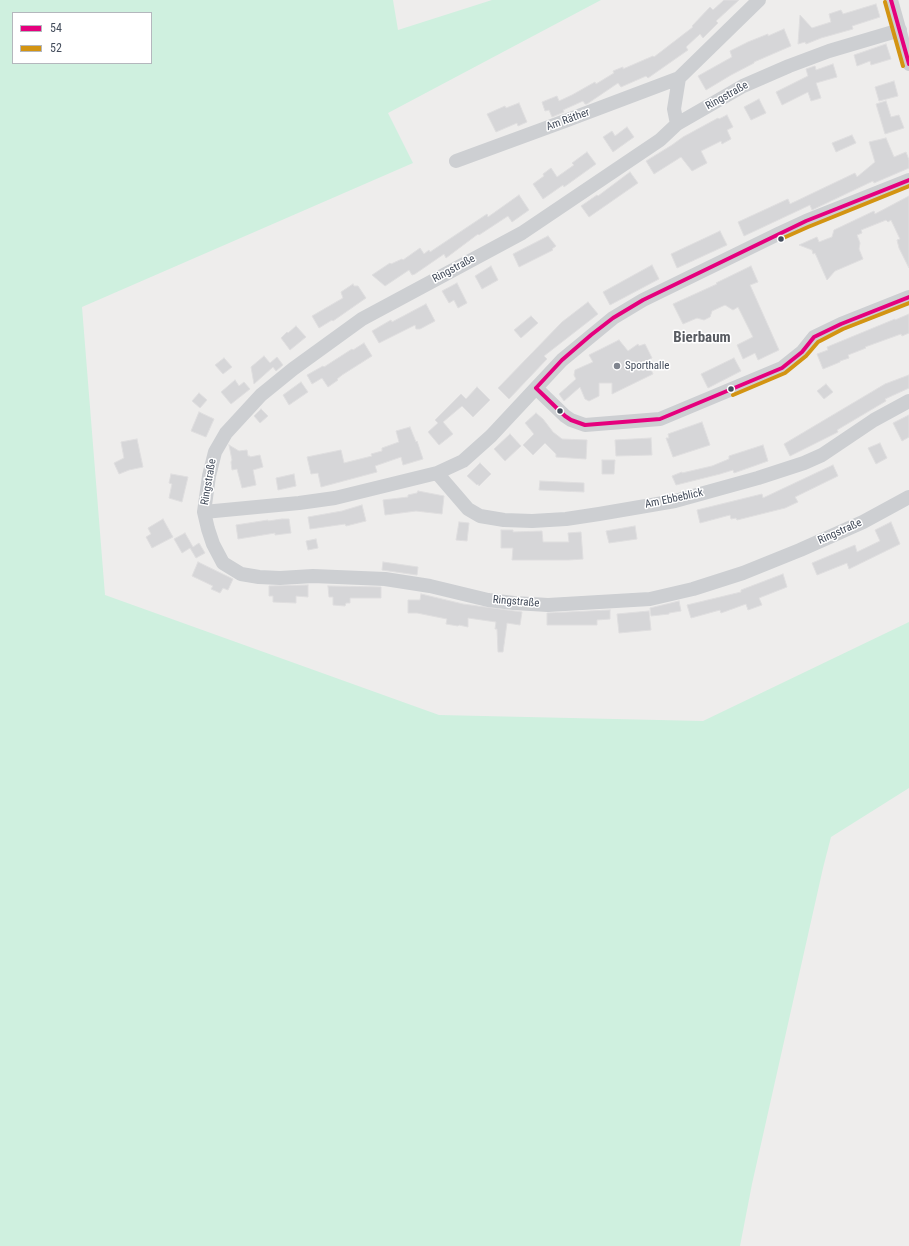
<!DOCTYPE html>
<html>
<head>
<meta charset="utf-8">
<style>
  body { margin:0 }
  #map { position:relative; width:909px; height:1246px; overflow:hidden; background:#eeedec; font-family:"Roboto Condensed",sans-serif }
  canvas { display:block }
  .legend { position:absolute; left:12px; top:12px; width:140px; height:52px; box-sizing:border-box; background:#fff; border:1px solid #b4b7bd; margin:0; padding:5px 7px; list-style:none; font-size:12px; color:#434c5b }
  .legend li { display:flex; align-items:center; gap:8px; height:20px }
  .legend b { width:20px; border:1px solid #b4b7bd }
</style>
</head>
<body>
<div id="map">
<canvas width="909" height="1246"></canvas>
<ul class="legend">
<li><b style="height:5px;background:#e5007d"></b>54</li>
<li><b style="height:5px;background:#d39412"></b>52</li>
</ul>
</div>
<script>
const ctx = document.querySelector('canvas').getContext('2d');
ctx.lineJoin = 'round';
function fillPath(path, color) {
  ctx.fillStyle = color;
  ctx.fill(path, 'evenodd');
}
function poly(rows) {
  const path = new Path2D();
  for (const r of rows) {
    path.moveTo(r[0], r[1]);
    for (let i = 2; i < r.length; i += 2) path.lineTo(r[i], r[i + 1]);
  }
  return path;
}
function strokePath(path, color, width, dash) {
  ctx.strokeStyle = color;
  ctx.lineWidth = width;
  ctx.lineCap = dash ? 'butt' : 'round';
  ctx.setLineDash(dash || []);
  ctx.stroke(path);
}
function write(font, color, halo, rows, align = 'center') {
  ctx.font = font + ' "Roboto Condensed",sans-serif';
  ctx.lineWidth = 3;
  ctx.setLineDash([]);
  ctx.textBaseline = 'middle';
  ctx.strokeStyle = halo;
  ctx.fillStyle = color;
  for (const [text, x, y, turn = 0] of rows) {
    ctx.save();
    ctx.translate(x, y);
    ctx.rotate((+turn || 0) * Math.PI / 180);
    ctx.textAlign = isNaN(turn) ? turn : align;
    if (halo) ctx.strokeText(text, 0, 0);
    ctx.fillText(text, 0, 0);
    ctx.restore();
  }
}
const green = poly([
  [0,0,393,0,398,30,492,0,601,0,388,113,413,163,82,307,105,595,439,715,703,721,909,622,909,788,831,837,823,868,752,1184,740,1246,0,1246],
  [13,13,151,13,151,63,13,63]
]);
const building = poly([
  [724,0,739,0,716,21,718,23,703,38,700,34,686,47,688,50,648,78,646,76,621,87,618,83,587,104,585,104,583,101,563,110,564,112,552,117,549,110,545,111,542,102,557,96,559,101,572,95,595,82,596,84,614,73,613,71,623,67,623,69,653,56,654,57,693,27,692,26,710,7,713,10,724,0],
  [876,4,880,17,852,26,853,29,821,38,806,44,805,42,798,44,800,15,812,28,831,22,829,14,841,10,843,14,876,4],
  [784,29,791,46,754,62,754,63,731,75,706,90,698,76,732,57,730,51,748,42,768,34,768,36,784,29],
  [886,44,891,59,871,65,870,61,857,66,854,55,886,44],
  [833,64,837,77,816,83,821,98,811,101,808,92,782,105,776,92,808,76,806,69,815,66,816,70,833,64],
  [894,81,898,96,879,101,875,87,894,81],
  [759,99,766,113,751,120,744,107,759,99],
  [886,101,891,117,899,115,904,128,885,134,876,104,886,101],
  [519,103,527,122,518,126,517,123,496,132,487,114,505,106,506,108,519,103],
  [727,115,733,127,727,130,731,139,722,144,721,141,701,151,707,163,692,171,681,157,654,174,646,161,672,145,683,137,718,118,719,119,727,115],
  [627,127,634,137,613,152,603,137,612,131,615,136,627,127],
  [852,135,856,143,836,152,832,143,852,135],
  [886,138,894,157,906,152,909,160,909,168,874,183,873,181,812,210,810,205,744,236,738,222,788,199,790,204,855,173,857,177,875,162,869,142,886,138],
  [587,152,596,164,564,187,563,185,543,199,533,184,544,176,543,174,551,168,557,177,574,165,572,163,587,152],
  [630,172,638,183,589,217,581,206,597,195,598,196,630,172],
  [519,195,529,210,512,222,508,216,479,235,478,234,446,258,444,254,415,274,412,275,409,270,385,286,372,275,390,263,391,264,402,259,403,260,420,248,424,254,429,250,430,252,487,214,488,217,519,195],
  [909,196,909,268,899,248,897,240,900,239,891,220,888,222,886,220,861,230,862,233,857,235,860,243,859,249,863,259,835,271,827,280,815,253,813,254,812,250,799,245,817,237,819,242,832,237,834,230,874,211,875,214,909,196],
  [720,231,727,245,677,268,671,254,720,231],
  [548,236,556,246,552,249,553,250,519,267,513,254,548,236],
  [652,265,659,279,610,305,603,292,652,265],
  [491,266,498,280,482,289,475,276,491,266],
  [751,266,758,282,750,285,779,350,758,360,755,353,743,359,737,345,753,337,738,307,733,310,725,305,712,311,710,317,704,320,697,318,683,324,673,304,717,284,716,283,751,266],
  [457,283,467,303,458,308,454,300,449,303,442,291,457,283],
  [353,284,354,286,358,286,366,298,333,321,332,320,319,328,312,316,343,298,341,292,353,284],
  [588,302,598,314,544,356,547,359,509,399,498,388,562,322,588,302],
  [426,304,435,321,420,329,416,329,415,325,379,343,372,331,391,320,392,322,426,304],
  [909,314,909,333,902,336,901,334,865,347,866,348,848,355,849,358,840,361,840,362,823,369,817,354,828,350,827,347,895,319,895,320,909,314],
  [531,316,538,323,521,338,514,330,531,316],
  [296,326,306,337,290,350,281,338,287,332,288,333,296,326],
  [619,340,628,351,638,344,639,346,645,344,652,358,647,361,653,374,612,394,612,383,599,383,599,396,589,401,585,399,580,387,564,401,559,394,576,379,574,375,575,370,593,362,589,355,619,340],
  [364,343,372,356,342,375,337,379,338,380,328,387,322,378,312,384,307,375,323,366,324,367,352,349,353,350,364,343],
  [264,356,270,363,277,357,283,365,276,371,273,367,254,384,251,367,264,356],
  [224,358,232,367,223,374,215,365,224,358],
  [734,358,741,371,708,388,701,374,734,358],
  [909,375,909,388,885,399,886,401,837,430,838,432,790,456,784,444,885,384,909,375],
  [235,380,239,386,244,382,250,389,231,404,221,392,235,380],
  [301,382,308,392,289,405,283,395,301,382],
  [826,384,833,392,824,399,817,391,826,384],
  [477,387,490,400,473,417,462,406,443,422,453,434,439,445,428,432,438,423,435,420,461,394,466,399,477,387],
  [199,393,207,400,200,408,192,401,199,393],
  [261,409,268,416,260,423,254,416,261,409],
  [199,412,214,419,206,437,191,431,199,412],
  [536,413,543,419,553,432,562,439,587,440,586,459,556,457,556,454,545,443,533,455,523,445,534,434,525,423,536,413],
  [909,415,909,437,902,441,893,423,909,415],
  [702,422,710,445,673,457,666,438,669,438,668,434,702,422],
  [410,427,416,442,417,441,423,459,403,465,401,457,375,466,377,472,321,487,318,473,311,474,307,457,341,450,344,463,372,456,371,454,382,451,382,448,399,442,396,431,410,427],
  [510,434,521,446,505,461,494,449,510,434],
  [651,438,652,455,616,456,615,440,651,438],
  [137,439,143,467,129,470,119,474,114,463,124,458,121,442,137,439],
  [880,443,887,458,876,464,868,448,880,443],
  [229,445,239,451,247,450,248,456,250,456,250,457,260,455,263,467,253,470,256,485,242,488,237,469,232,470,231,462,232,460,229,445],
  [763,445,768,461,734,473,733,470,720,474,676,485,672,476,682,472,682,473,712,466,729,459,729,456,763,445],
  [602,460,615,460,614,474,602,474,602,460],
  [480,463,491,474,479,486,478,484,477,485,467,476,480,463],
  [833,465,838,476,795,497,798,502,785,508,737,520,736,518,731,519,730,515,700,523,697,510,762,494,763,498,833,465],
  [171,474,188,477,182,502,169,498,172,484,169,483,171,474],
  [294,474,296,486,278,490,276,478,294,474],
  [540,481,584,483,584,492,539,490,540,481],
  [418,491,444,496,442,514,416,511,385,515,383,500,408,497,408,495,417,493,418,491],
  [362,505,366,521,346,526,345,524,310,529,308,517,342,511,362,505],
  [163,519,173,537,152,548,146,537,151,534,148,528,163,519],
  [282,519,289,519,291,533,275,535,275,533,238,539,236,525,268,520,268,521,282,519],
  [459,522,469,523,467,541,456,540,459,522],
  [891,522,900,544,849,569,847,563,817,575,812,563,855,545,857,552,880,541,875,530,891,522],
  [635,526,637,539,609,543,606,531,635,526],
  [501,530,513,530,513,532,542,531,543,542,569,542,568,533,581,532,583,559,569,560,512,560,513,548,501,548,501,530],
  [185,533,193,547,199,543,205,553,196,558,190,548,182,553,174,539,185,533],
  [316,539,318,548,308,550,306,541,316,539],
  [198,562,233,579,228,590,223,588,220,593,211,589,213,586,192,576,198,562],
  [383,562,418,567,417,575,382,570,383,562],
  [783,574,787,587,759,598,762,605,748,610,746,604,721,613,720,610,691,618,687,605,741,592,741,590,783,574],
  [308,585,308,597,296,596,296,603,273,602,273,596,269,596,269,586,308,585],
  [328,586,381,587,381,598,350,598,350,603,346,603,345,606,333,605,333,597,329,597,328,586],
  [421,594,463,604,522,612,520,625,507,623,503,652,498,652,497,629,495,629,496,622,468,618,468,627,459,625,458,626,446,624,447,619,417,613,408,613,408,600,420,600,421,594],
  [679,601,681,611,669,613,669,614,651,616,650,608,679,601],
  [610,610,610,619,597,620,597,625,547,625,547,613,610,610],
  [649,611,651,630,619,633,617,614,649,611]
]);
const street = poly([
  [891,0,909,64],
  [900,30,829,51,789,66,743,86,677,124,660,140,522,233,362,319,293,369,261,395,226,433,215,452,209,476,204,512,208,529,213,544,223,563,241,574,259,577,280,578,313,576,385,579,430,586,488,600,514,603,548,605,650,599,693,589,743,573,800,550,863,522,909,497],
  [677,124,674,109,679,78],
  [456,161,565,121,679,78,759,0],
  [536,388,565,416,571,420,585,425,660,419,782,368,802,352,814,337,841,324,909,297],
  [437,473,468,509,480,516,504,520,532,521,566,519,599,514,675,501,758,478,804,463,822,455,874,420,909,401],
  [204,512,299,503,335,498,437,473,463,461,491,436,562,360,613,318,643,300,778,234,806,221,909,180]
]);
const bus1 = poly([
  [891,0,909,64],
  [536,388,562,360,591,335,613,318,643,300,806,221,909,180],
  [536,388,565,416,571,420,585,425,660,419,782,368,802,352,814,337,841,324,909,297]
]);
const bus2 = poly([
  [885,2,903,66],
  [781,239,808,227,909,186],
  [733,395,785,373,806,356,818,342,843,329,909,303]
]);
const markers = [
  [781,239,3.5,"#434c5b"],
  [617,366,4,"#7f848e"],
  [731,389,3.5,"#434c5b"],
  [560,411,3.5,"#434c5b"]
];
const streetNames = [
  ["Ringstraße",727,96,-29],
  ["Am Räther",568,120,-20],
  ["Ringstraße",454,269,-28],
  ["Ringstraße",209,482,-80],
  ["Am Ebbeblick",674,499,-12],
  ["Ringstraße",840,532,-24],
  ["Ringstraße",516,602,5]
];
const poiNames = [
  ["Sporthalle",625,366]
];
const districtNames = [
  ["Bierbaum",702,338]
];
fillPath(green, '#cff0df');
fillPath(building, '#d6d6d8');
strokePath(building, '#dfdedf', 1);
strokePath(street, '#cdcfd2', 14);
strokePath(bus1, '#e5007d', 4);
strokePath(bus2, '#d39412', 4);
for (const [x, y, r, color] of markers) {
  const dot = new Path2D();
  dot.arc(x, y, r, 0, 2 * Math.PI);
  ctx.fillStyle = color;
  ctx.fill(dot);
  strokePath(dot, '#fff', 1.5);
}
write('11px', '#434c5b', '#fff', streetNames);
write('11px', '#434c5b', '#fff', poiNames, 'left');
write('bold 15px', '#585b61', '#fff', districtNames);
</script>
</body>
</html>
